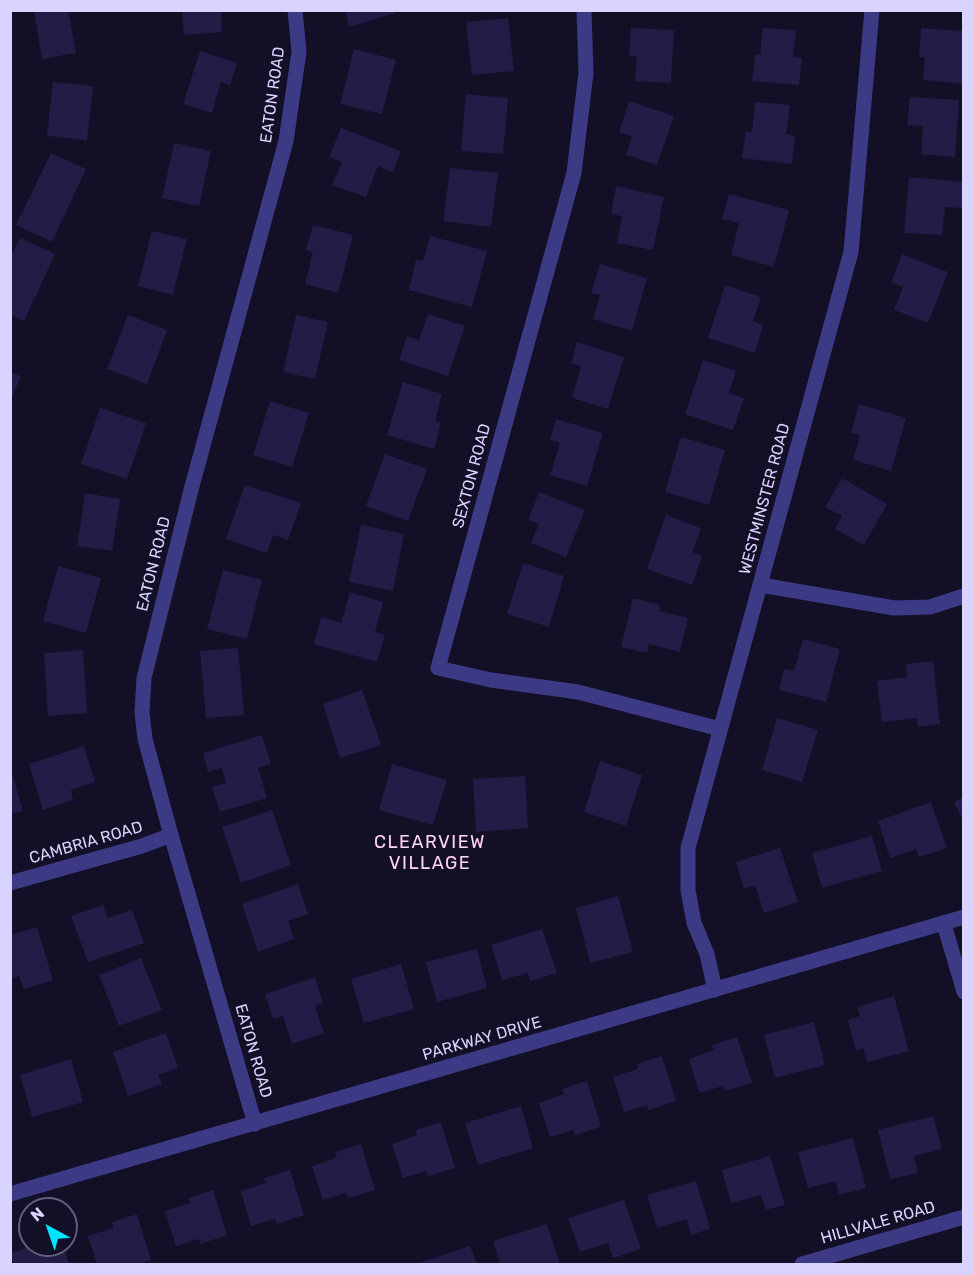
<!DOCTYPE html>
<html>
<head>
<meta charset="utf-8">
<style>
  body { margin:0 }
  #map { position:relative; width:974px; height:1275px; overflow:hidden; background:#130f26; font-family:Rubik,sans-serif }
  canvas { display:block }
  .frame { position:absolute; inset:0; border:12px solid #d9d4ff; pointer-events:none }
  .north { position:absolute; left:18px; top:1197px; width:60px; height:60px; box-sizing:border-box; background:#130f26; border:2px solid #625e7d; border-radius:50%; rotate:320deg; font-size:16px; font-weight:700; line-height:24px; text-align:center; color:#d9d4ff }
  .north::after { content:''; display:block; margin:auto; width:21px; height:27px; background:#00e5ff; clip-path:polygon(50% 0,100% 100%,50% 72%,0 100%) }
</style>
</head>
<body>
<div id="map">
<canvas width="974" height="1275"></canvas>
<div class="frame"></div>
<div class="north">N</div>
</div>
<script>
const ctx = document.querySelector('canvas').getContext('2d');
ctx.lineJoin = 'round';
function fillPath(path, color) {
  ctx.fillStyle = color;
  ctx.fill(path, 'evenodd');
}
function poly(rows) {
  const path = new Path2D();
  for (const r of rows) {
    path.moveTo(r[0], r[1]);
    for (let i = 2; i < r.length; i += 2) path.lineTo(r[i], r[i + 1]);
  }
  return path;
}
function strokePath(path, color, width, dash) {
  ctx.strokeStyle = color;
  ctx.lineWidth = width;
  ctx.lineCap = dash ? 'butt' : 'round';
  ctx.setLineDash(dash || []);
  ctx.stroke(path);
}
function write(font, color, halo, rows, align = 'center') {
  ctx.font = font + ' Rubik,sans-serif';
  ctx.lineWidth = 4.5;
  ctx.setLineDash([]);
  ctx.textBaseline = 'middle';
  ctx.strokeStyle = halo;
  ctx.fillStyle = color;
  for (const [text, x, y, turn = 0] of rows) {
    ctx.save();
    ctx.translate(x, y);
    ctx.rotate((+turn || 0) * Math.PI / 180);
    ctx.textAlign = isNaN(turn) ? turn : align;
    if (halo) ctx.strokeText(text, 0, 0);
    ctx.fillText(text, 0, 0);
    ctx.restore();
  }
}
const building = poly([
  [34,10,68,10,76,53,42,59],
  [182,10,221,10,222,32,184,35],
  [345,10,395,10,395,13,349,27],
  [508,18,514,71,472,75,466,22],
  [631,28,674,30,671,83,635,81,637,56,629,56],
  [763,28,796,30,793,57,802,58,799,85,752,81,755,55,760,55],
  [921,28,964,31,964,84,923,80,925,57,919,57],
  [354,49,396,60,382,114,340,104],
  [200,51,237,63,230,85,221,82,212,113,183,104],
  [53,82,93,86,87,140,47,136],
  [466,94,508,98,503,154,461,151],
  [910,97,959,100,955,157,921,154,923,126,907,125],
  [629,101,674,116,657,165,626,155,632,136,619,132],
  [755,102,790,105,786,134,795,136,792,164,742,158,746,131,752,132],
  [341,128,401,151,393,172,378,166,366,197,332,185,342,162,329,157],
  [174,143,211,151,199,206,162,198],
  [51,153,86,169,52,242,16,225],
  [450,168,498,173,491,227,443,221],
  [909,177,964,182,964,208,945,207,942,235,904,233],
  [616,186,664,197,653,250,617,243,622,216,611,214],
  [729,194,789,210,774,267,731,255,739,223,722,219],
  [313,225,353,235,338,293,305,284,313,252,306,250],
  [152,231,187,239,173,295,138,286],
  [430,236,487,251,472,307,409,290,416,259,423,261],
  [20,238,55,254,24,321,10,315,10,258],
  [902,254,948,272,928,323,894,310,903,287,891,282],
  [600,264,647,278,632,331,593,319,600,295,591,293],
  [725,285,761,297,753,321,763,325,755,353,708,338],
  [428,314,465,326,448,376,399,360,407,336,419,340],
  [128,315,167,330,147,384,107,369],
  [296,315,328,322,315,379,283,372],
  [577,342,624,357,608,409,572,398,581,366,571,363],
  [703,360,736,371,729,393,744,398,733,430,685,414],
  [10,372,21,376,13,395,10,394],
  [403,382,442,394,435,421,441,423,434,449,387,435],
  [270,401,309,413,292,467,253,455],
  [859,404,906,418,891,471,853,460,860,435,851,433],
  [100,408,146,423,127,479,81,464],
  [556,419,603,433,587,486,550,475,560,443,550,440],
  [681,437,725,450,709,505,665,492],
  [385,454,427,469,408,521,366,506],
  [842,478,887,504,864,545,835,529,842,516,825,507],
  [245,485,301,503,288,540,273,535,267,553,226,539],
  [539,492,585,510,566,557,531,543,539,524,528,520],
  [85,493,120,499,112,551,77,546],
  [666,515,701,528,692,552,702,556,692,585,647,569],
  [361,525,404,534,393,591,349,582],
  [523,563,564,576,549,627,507,614],
  [58,566,101,578,86,633,43,621],
  [223,570,262,580,247,639,207,629],
  [350,592,383,602,375,632,385,635,377,662,314,644,321,617,341,623],
  [633,598,660,605,659,611,688,618,680,652,649,644,647,653,621,647],
  [803,639,840,649,826,702,779,690,784,669,794,671],
  [238,648,244,715,206,718,200,651],
  [83,650,87,713,48,716,44,653],
  [933,661,940,724,918,727,917,718,882,722,877,681,907,677,906,664],
  [362,690,381,745,340,758,323,704],
  [777,718,818,730,802,782,762,770],
  [262,735,271,764,258,768,267,798,220,812,212,787,226,783,222,768,208,772,203,753],
  [84,746,95,782,71,790,73,800,43,810,29,764],
  [600,761,642,775,626,826,584,812],
  [392,764,447,780,433,825,379,810],
  [10,776,13,776,23,811,10,814],
  [525,776,528,828,476,832,473,779],
  [964,797,964,822,954,802],
  [931,802,947,848,919,857,916,849,890,858,878,821],
  [272,810,291,865,241,883,222,827],
  [872,836,882,871,822,888,812,853],
  [780,848,798,902,764,913,755,885,744,889,736,862],
  [298,884,308,914,288,921,294,939,258,952,242,904],
  [618,896,633,952,590,963,576,908],
  [103,905,108,918,132,910,144,943,88,962,71,916],
  [37,927,53,980,24,989,19,976,10,979,10,935],
  [542,929,557,973,530,981,528,973,502,980,491,945],
  [477,949,487,988,437,1002,426,962],
  [141,958,162,1010,119,1026,99,975],
  [401,964,414,1009,364,1023,351,979],
  [315,977,323,1003,315,1006,324,1033,292,1044,283,1016,273,1019,265,994],
  [894,996,909,1051,867,1062,863,1048,856,1051,848,1020,860,1016,857,1007],
  [814,1022,825,1065,775,1078,764,1035],
  [166,1033,178,1068,158,1075,162,1084,128,1096,113,1052],
  [737,1037,752,1083,725,1091,723,1086,699,1093,689,1059,714,1050,712,1045],
  [662,1056,676,1101,649,1110,647,1105,624,1112,613,1077,638,1069,637,1064],
  [71,1059,83,1102,32,1117,20,1075],
  [587,1081,601,1127,575,1135,573,1130,550,1137,539,1103,564,1094,562,1089],
  [521,1106,533,1148,478,1165,465,1123],
  [933,1116,942,1149,914,1156,918,1173,890,1179,878,1130],
  [441,1122,455,1168,428,1176,426,1171,403,1178,392,1144,417,1135,416,1130],
  [853,1138,866,1188,839,1195,835,1181,808,1188,798,1152],
  [361,1144,375,1190,348,1198,346,1193,323,1200,312,1166,337,1158,335,1152],
  [770,1156,785,1205,766,1210,761,1195,731,1203,722,1170],
  [290,1170,304,1215,277,1224,275,1219,251,1226,241,1191,266,1183,264,1178],
  [696,1181,710,1229,691,1235,687,1219,657,1228,647,1195],
  [213,1190,227,1235,201,1244,199,1239,176,1246,165,1211,190,1203,188,1198],
  [624,1200,641,1249,613,1258,608,1243,580,1252,568,1218],
  [137,1214,151,1260,137,1264,97,1264,88,1236,113,1228,112,1222],
  [547,1224,560,1264,500,1264,493,1241],
  [35,1245,63,1245,69,1264,14,1264,10,1253],
  [470,1246,477,1264,417,1264]
]);
const minor = poly([
  [584,10,586,73,574,173,438,668,491,680,578,692,720,729],
  [761,585,894,608,930,607,964,596],
  [10,883,142,846,171,835],
  [944,924,964,992],
  [715,990,707,954,694,923,688,890,688,848,851,252,872,10],
  [255,1124,171,835,145,739,142,712,144,678,191,490,286,141,299,52,295,10],
  [10,1194,964,917],
  [802,1264,964,1217]
]);
const streetNames = [
  ["EATON ROAD",273,95,-82],
  ["SEXTON ROAD",472,476,-75],
  ["WESTMINSTER ROAD",765,499,-75],
  ["EATON ROAD",154,564,-76],
  ["CAMBRIA ROAD",86,843,-16],
  ["PARKWAY DRIVE",482,1039,-16],
  ["EATON ROAD",253,1051,74],
  ["HILLVALE ROAD",878,1223,-16]
];
const neighbourhoodNames = [
  ["CLEARVIEW",430,843],
  ["VILLAGE",430,864]
];
fillPath(building, '#241b47');
strokePath(minor, '#3d3a85', 15);
write('16px', '#d9d4ff', '#130f26', streetNames);
ctx.letterSpacing = '1.5px';
write('18px', '#ffd6f0', '#130f26', neighbourhoodNames);
ctx.letterSpacing = '0px';
</script>
</body>
</html>
